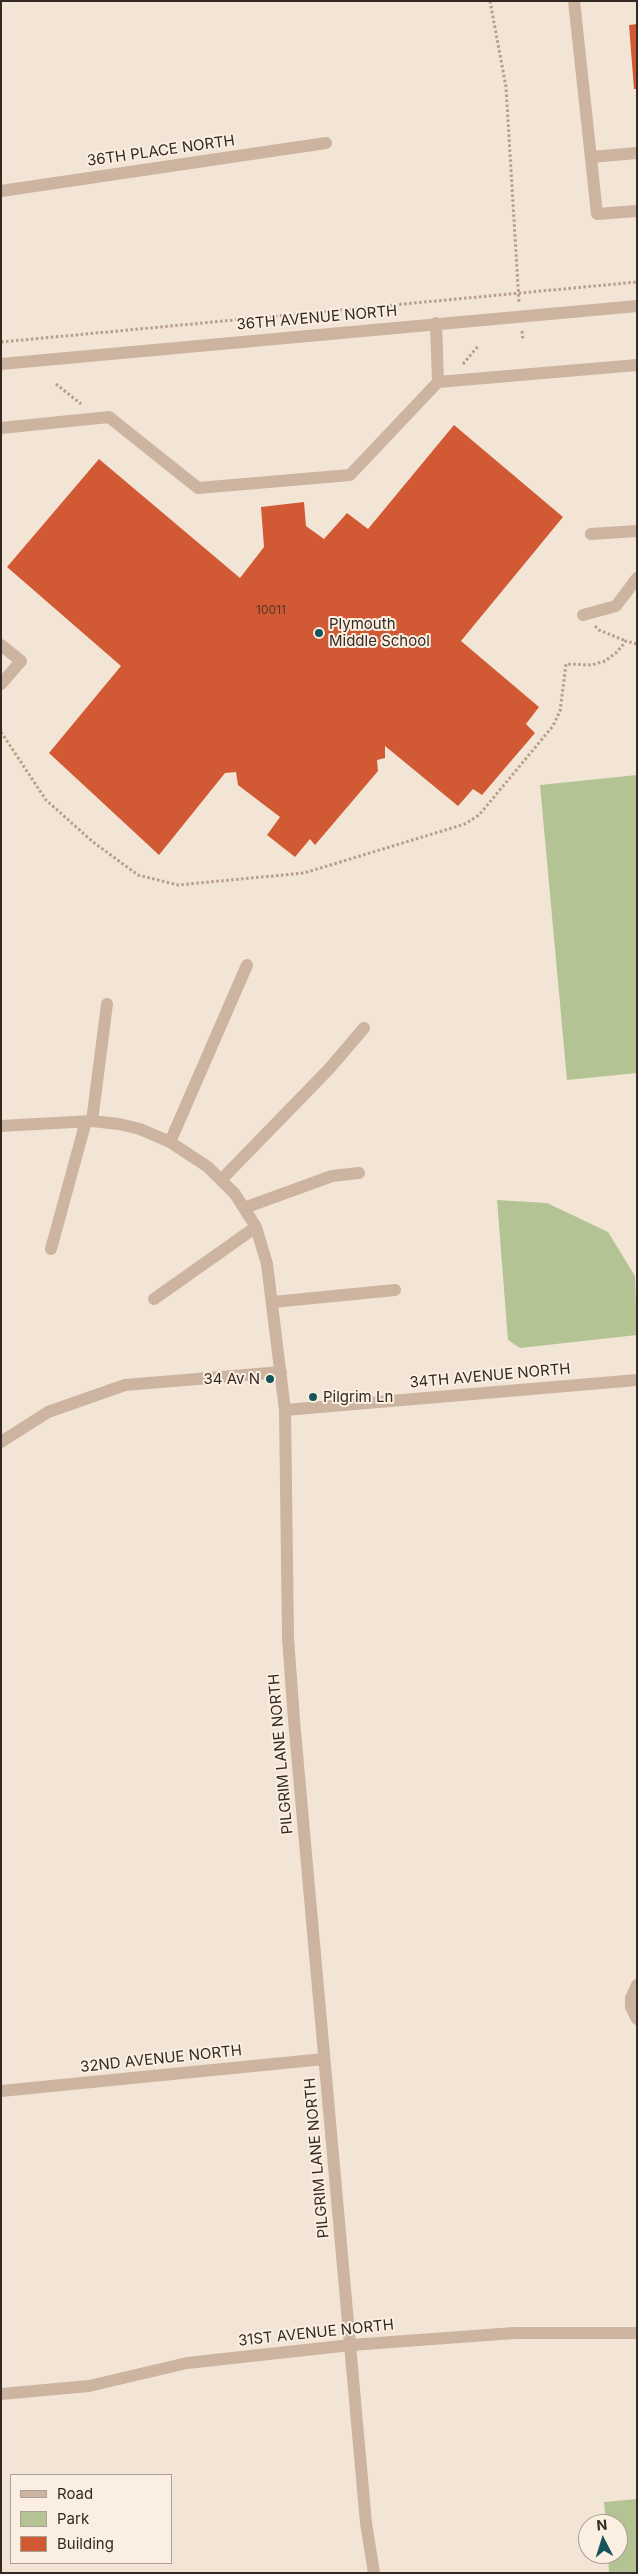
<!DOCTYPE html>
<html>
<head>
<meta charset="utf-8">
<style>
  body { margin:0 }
  #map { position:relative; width:638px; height:2574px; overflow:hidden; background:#f3e5d5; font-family:Inter,sans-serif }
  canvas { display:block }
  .frame { position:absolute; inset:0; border:2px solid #352924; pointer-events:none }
  .legend { position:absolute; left:10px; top:2474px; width:162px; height:90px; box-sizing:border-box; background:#fbefe1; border:1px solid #aca095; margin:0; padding:6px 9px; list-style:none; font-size:15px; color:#352924 }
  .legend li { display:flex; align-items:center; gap:10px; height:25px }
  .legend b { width:25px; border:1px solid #aca095 }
  .north { position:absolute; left:578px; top:2514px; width:50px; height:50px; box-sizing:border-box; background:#fbefe1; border:1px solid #aca095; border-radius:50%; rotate:355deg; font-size:14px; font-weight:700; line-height:20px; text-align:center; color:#352924 }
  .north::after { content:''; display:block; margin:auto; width:18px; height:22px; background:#165559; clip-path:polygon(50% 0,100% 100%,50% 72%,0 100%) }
</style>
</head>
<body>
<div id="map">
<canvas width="638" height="2574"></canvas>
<div class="frame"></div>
<ul class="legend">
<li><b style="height:6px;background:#ccb4a0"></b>Road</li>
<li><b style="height:14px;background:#b3c394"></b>Park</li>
<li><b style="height:14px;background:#d15a35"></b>Building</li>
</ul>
<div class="north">N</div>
</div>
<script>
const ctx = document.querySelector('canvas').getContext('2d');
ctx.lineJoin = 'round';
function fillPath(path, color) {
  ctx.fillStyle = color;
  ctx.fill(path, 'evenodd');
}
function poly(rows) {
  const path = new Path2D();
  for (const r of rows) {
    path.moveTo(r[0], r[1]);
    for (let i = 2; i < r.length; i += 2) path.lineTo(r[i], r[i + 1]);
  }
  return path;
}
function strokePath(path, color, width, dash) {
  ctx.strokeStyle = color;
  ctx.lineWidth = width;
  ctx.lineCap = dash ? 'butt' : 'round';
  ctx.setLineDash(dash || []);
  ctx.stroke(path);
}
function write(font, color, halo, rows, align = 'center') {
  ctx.font = font + ' Inter,sans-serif';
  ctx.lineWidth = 4;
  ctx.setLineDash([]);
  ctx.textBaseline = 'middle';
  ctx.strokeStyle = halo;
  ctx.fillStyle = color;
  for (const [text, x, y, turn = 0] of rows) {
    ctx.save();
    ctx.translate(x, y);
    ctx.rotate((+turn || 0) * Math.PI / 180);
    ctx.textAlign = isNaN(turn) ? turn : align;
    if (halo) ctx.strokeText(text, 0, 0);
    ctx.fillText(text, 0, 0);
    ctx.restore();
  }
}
const green = poly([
  [637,775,637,1073,567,1080,540,785],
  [497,1200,547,1203,608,1232,635,1276,637,1335,520,1348,508,1340],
  [637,2499,637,2573,609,2573,608,2554,618,2554,618,2524,606,2524,604,2502]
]);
const building = poly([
  [637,24,637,89,634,89,629,25],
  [454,425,563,517,461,641,539,707,526,724,535,733,482,795,473,789,458,806,385,746,385,758,377,760,378,771,315,845,310,839,295,857,267,835,280,817,238,785,236,772,225,773,159,855,49,753,121,666,7,567,99,459,240,578,264,547,261,507,304,502,306,526,324,539,347,513,368,529]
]);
const path = poly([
  [490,1,506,87,519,303],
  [522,331,523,341],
  [1,342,637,282],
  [463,364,479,345],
  [56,384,81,404],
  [595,626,599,630,626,641],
  [1,732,46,800,93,842,138,875,178,885,304,873,465,824,479,815,553,726,560,711,566,664,592,665,605,661,617,652,626,641,637,644]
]);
const minor = poly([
  [574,1,597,214,637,211],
  [591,157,637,153],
  [1,191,326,143],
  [436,323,438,382],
  [1,364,637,306],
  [1,428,109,417,198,488,350,475,438,382,637,365],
  [591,534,637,531],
  [583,615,616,606,637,578],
  [1,645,21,661,1,684],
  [92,1121,107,1004],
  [1,1126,92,1121,119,1124,140,1129,170,1142,208,1167,235,1194,256,1227,267,1264,285,1410,288,1638,294,1720,366,2523,374,2573],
  [170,1142,247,965],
  [221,1180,329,1069,364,1028],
  [244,1208,332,1176,359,1173],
  [51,1249,86,1121],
  [154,1299,256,1227],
  [273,1302,395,1290],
  [285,1410,637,1380],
  [1,1442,48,1412,125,1385,281,1372],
  [637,1985,631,1998,631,2007,637,2019],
  [1,2091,324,2059],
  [1,2394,89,2386,187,2363,351,2345,514,2333,637,2333]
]);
const markers = [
  [319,633,5,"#165559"],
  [270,1379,5,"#165559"],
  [313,1397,5,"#165559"]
];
const numberNames = [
  ["10011",271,610]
];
const streetNames = [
  ["36TH PLACE NORTH",161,151,-8],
  ["36TH AVENUE NORTH",317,318,-5],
  ["34TH AVENUE NORTH",490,1376,-5],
  ["PILGRIM LANE NORTH",281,1754,-95],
  ["32ND AVENUE NORTH",161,2059,-6],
  ["PILGRIM LANE NORTH",317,2158,-95],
  ["31ST AVENUE NORTH",316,2333,-6]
];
const poiNames = [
  ["Plymouth",329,624],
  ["Middle School",329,641],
  ["34 Av N",260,1379,"right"],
  ["Pilgrim Ln",323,1397]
];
fillPath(green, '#b3c394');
fillPath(building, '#d15a35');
strokePath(path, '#b79e8b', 3, [2.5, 2.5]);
strokePath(minor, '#ccb4a0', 12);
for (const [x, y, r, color] of markers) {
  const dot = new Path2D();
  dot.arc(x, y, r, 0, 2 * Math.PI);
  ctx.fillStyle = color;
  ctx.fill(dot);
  strokePath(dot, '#fbefe1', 2);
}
write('12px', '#5c3528', null, numberNames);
write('15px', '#352924', '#fbefe1', streetNames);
write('15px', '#352924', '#fbefe1', poiNames, 'left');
</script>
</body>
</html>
